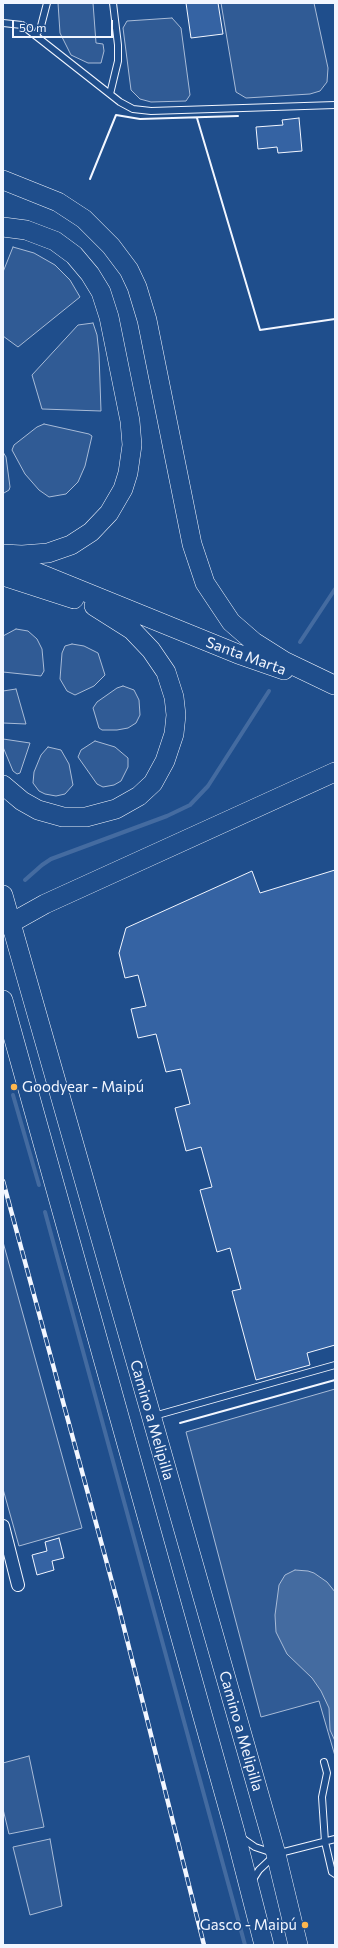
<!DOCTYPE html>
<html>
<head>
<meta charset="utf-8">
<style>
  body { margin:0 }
  #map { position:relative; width:338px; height:1948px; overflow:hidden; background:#1f4e8c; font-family:Commissioner,sans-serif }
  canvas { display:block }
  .frame { position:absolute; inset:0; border:4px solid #f2f6ff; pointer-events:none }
  .scale { position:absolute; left:12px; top:20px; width:101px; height:18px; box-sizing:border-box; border:2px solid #f2f6ff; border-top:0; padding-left:5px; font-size:12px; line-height:14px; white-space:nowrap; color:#f2f6ff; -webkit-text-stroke:3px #1f4e8c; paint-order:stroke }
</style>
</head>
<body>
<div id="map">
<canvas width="338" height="1948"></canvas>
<div class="frame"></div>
<div class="scale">50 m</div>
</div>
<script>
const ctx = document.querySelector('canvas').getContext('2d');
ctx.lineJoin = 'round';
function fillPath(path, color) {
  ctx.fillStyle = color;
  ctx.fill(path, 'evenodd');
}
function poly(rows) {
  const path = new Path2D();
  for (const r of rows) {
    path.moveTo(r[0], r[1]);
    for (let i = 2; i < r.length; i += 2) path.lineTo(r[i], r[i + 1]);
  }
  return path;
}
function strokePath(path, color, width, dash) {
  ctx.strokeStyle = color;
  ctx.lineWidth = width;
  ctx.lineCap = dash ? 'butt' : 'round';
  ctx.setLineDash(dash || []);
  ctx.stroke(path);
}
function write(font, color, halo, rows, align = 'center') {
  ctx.font = font + ' Commissioner,sans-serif';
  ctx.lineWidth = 3;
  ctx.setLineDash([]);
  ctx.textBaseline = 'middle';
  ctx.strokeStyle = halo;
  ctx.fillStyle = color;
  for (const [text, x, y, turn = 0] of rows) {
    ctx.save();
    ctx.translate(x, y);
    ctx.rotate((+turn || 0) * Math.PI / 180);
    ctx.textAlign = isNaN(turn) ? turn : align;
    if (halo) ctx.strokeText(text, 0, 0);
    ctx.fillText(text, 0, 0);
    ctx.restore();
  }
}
const green = poly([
  [58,3,93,3,96,43,103,44,104,51,101,63,88,63,71,55,60,33,58,3],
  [221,3,314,3,328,68,327,82,320,91,310,94,246,98,236,92,221,3],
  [172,18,181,28,190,95,186,101,151,102,140,99,131,90,123,28,127,21,172,18],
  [13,247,34,253,55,265,70,280,80,297,18,347,3,336,3,272,13,247],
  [93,323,97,335,99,354,101,411,42,409,32,375,78,325,93,323],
  [44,424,89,434,92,436,85,466,78,482,66,494,49,497,39,490,25,474,12,450,14,445,37,427,44,424],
  [3,452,6,457,10,487,9,490,4,493,3,493,3,452],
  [16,629,28,631,37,639,42,649,44,671,41,676,3,672,3,636,16,629],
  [72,644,84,646,98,653,105,675,94,686,75,695,67,691,60,679,62,653,65,646,72,644],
  [123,686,134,690,139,700,140,715,136,723,128,728,117,730,102,730,99,728,93,708,97,702,117,688,123,686],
  [16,689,26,724,3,723,3,691,16,689],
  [3,739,30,743,20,773,17,774,13,771,3,747,3,739],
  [95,741,115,747,128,758,128,767,121,781,114,785,103,787,97,784,78,757,81,750,95,741],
  [48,747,61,750,69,764,73,785,65,794,56,796,45,794,39,791,33,783,34,772,41,755,48,747],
  [3,1242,82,1528,19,1546,3,1489,3,1242],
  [335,1389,335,1756,319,1701,261,1717,186,1432,335,1389],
  [29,1756,44,1827,9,1834,3,1809,3,1763,29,1756],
  [50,1839,62,1906,30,1915,13,1847,50,1839]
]);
const water = poly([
  [295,1570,308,1571,314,1573,327,1582,335,1592,335,1741,330,1730,329,1708,321,1691,312,1678,287,1654,276,1632,275,1615,279,1585,285,1575,295,1570]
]);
const stream = poly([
  [300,642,335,589],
  [25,880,42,865,51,859,167,816,190,805,208,786,269,691],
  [13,1095,39,1185],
  [45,1212,245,1945]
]);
const building = poly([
  [186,3,218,3,223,34,191,38,186,3],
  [299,118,302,151,278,153,277,147,258,149,256,127,283,125,282,120,299,118],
  [335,870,335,1345,307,1353,310,1365,256,1380,232,1291,241,1289,230,1248,217,1252,200,1190,212,1187,201,1147,186,1151,175,1108,190,1104,181,1069,166,1072,156,1034,138,1038,131,1009,146,1006,138,975,125,978,119,953,126,928,252,871,260,893,335,870],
  [59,1538,64,1558,52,1561,54,1570,37,1575,32,1555,47,1551,45,1542,59,1538]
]);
const lane = poly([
  [3,23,22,25,120,102,133,109,151,111,335,105],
  [36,35,41,26,47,3],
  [110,94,118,61,118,45,113,3],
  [154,1416,335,1365],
  [324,1762,327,1773,322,1797,325,1842,332,1872,335,1874],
  [242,1838,255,1847,273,1853],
  [252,1881,259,1870,276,1854,335,1839]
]);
const street = poly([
  [3,1526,18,1585]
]);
const primary = poly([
  [3,180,58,202,84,219,111,246,129,270,137,287,147,320,192,544,205,583,231,622,254,642,284,661,334,685],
  [3,227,26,230,55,241,74,255,90,274,101,292,109,317,130,421,132,445,128,473,123,489,109,513,91,532,71,545,48,553,22,555,3,554],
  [4,559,238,654,284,670],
  [3,576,74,599],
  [3,785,22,801,38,810,63,817,86,817,116,809,139,796,153,783,165,761,174,734,176,715,174,697,166,672,151,650,132,630,94,606],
  [3,895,276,1854,298,1945],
  [3,925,11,923,45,904,335,772],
  [3,1000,235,1832,264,1945]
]);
const rail = poly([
  [3,1181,118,1604,204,1945]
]);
const wall = poly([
  [197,118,260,330,335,319],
  [90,179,116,115,140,119,238,116],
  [180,1423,335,1380]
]);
const markers = [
  [14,1087,4,"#ffb74d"],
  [305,1925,4,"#ffb74d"]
];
const streetNames = [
  ["Santa Marta",246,656,20],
  ["Camino a Melipilla",152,1420,74],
  ["Camino a Melipilla",241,1731,74]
];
const poiNames = [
  ["Goodyear - Maipú",22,1087],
  ["Gasco - Maipú",297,1925,"right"]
];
fillPath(green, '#305b95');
strokePath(green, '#a8bbd7', 1);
fillPath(water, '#446ba0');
strokePath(water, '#a8bbd7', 1);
strokePath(stream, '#446ba0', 4);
fillPath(building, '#3563a3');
strokePath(building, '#f2f6ff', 1);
strokePath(lane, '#f2f6ff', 8);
strokePath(street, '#f2f6ff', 14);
strokePath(primary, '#f2f6ff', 20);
strokePath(lane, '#1f4e8c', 6);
strokePath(street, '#1f4e8c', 12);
strokePath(primary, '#1f4e8c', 19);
strokePath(rail, '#f2f6ff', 4.5);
strokePath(rail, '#1f4e8c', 3, [9]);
strokePath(wall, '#f2f6ff', 2);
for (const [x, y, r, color] of markers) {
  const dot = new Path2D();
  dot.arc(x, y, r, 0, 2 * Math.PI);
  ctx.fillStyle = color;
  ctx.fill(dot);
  strokePath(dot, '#1f4e8c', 1.5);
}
write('15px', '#f2f6ff', '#1f4e8c', streetNames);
write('15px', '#f2f6ff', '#1f4e8c', poiNames, 'left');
</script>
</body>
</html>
